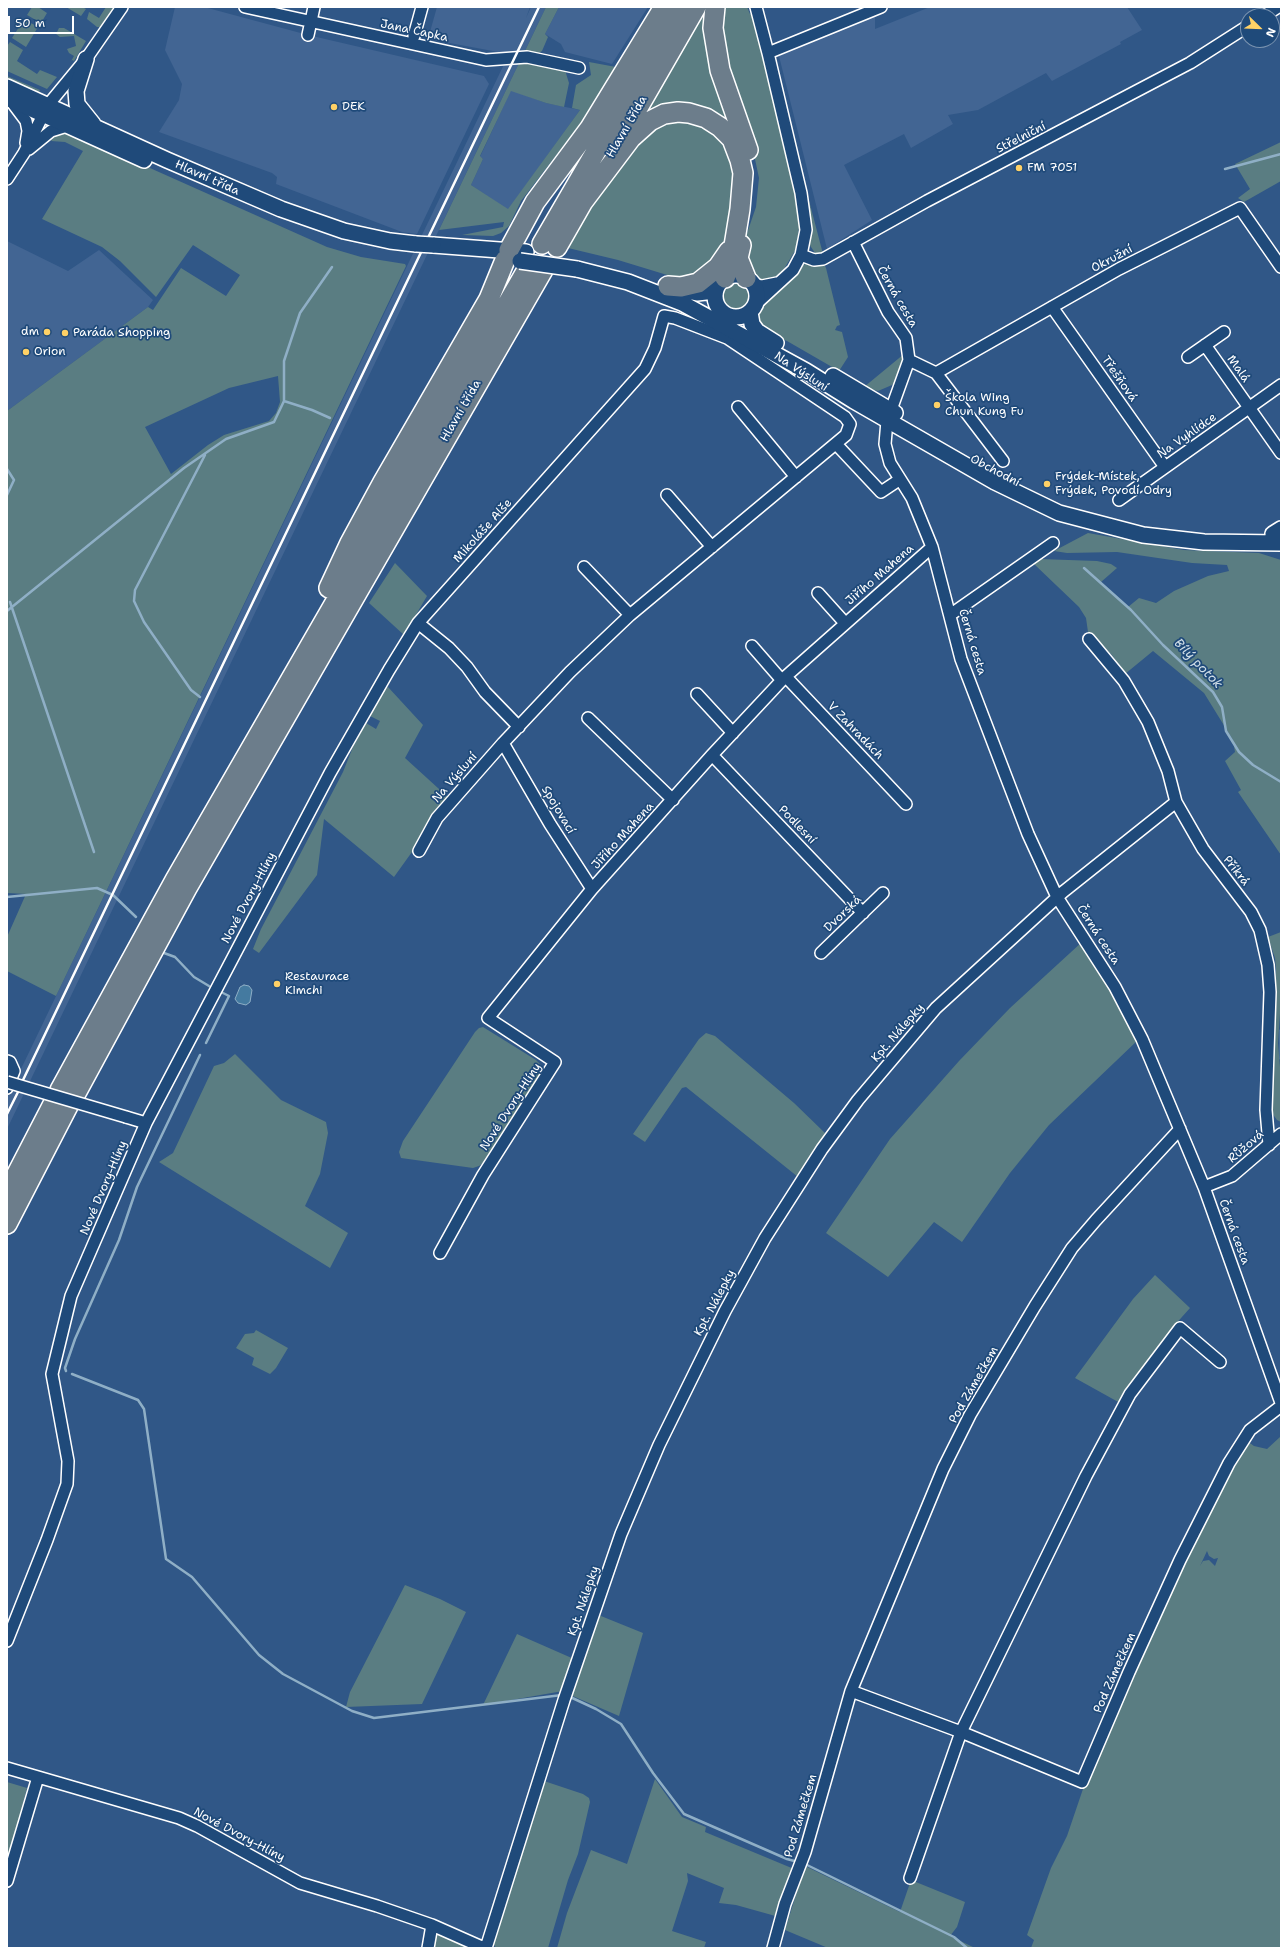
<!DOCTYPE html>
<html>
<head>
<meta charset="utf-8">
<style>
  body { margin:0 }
  #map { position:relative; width:1288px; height:1955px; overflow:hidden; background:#305787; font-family:"Shantell Sans",sans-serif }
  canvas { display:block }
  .frame { position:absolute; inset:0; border:8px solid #fff; pointer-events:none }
  .north { position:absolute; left:1240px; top:8px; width:40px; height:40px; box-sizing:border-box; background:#1f4a7a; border:1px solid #7992af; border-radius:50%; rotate:113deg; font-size:11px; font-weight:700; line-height:16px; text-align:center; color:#fff }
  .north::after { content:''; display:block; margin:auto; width:14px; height:18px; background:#ffd166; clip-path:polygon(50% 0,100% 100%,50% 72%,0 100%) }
  .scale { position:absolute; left:8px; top:16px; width:66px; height:18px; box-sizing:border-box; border:2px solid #fff; border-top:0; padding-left:5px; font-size:12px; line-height:14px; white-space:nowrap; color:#fff; -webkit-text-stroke:3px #1f4a7a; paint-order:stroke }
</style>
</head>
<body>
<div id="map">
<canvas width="1288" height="1955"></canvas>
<div class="frame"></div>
<div class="north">N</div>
<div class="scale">50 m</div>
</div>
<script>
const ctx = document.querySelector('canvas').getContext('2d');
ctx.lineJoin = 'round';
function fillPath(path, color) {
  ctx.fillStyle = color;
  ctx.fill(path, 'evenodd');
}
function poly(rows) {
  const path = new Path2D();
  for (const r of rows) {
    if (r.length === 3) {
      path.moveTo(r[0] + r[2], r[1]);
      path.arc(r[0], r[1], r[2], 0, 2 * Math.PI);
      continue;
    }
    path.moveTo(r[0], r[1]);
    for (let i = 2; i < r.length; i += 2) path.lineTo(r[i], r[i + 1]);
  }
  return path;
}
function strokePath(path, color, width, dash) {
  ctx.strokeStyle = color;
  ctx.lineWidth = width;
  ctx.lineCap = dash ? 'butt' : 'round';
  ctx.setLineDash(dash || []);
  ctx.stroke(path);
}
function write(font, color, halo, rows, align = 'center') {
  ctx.font = font + ' "Shantell Sans",sans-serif';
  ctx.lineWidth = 3.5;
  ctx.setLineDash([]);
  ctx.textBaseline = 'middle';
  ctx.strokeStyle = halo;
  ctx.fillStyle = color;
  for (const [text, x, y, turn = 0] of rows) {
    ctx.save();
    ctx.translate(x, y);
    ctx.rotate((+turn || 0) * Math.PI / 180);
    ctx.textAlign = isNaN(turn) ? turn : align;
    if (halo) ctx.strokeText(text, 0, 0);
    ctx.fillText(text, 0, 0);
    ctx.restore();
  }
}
const built = poly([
  [175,7,204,7,308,35,484,76,489,84,417,234,402,232,276,184,277,177,272,173,159,132,179,100,182,84,165,50],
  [437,7,530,7,526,18,531,7,546,7,7,1129,7,1098,509,54,428,39],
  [559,7,648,7,612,64,565,52,561,44,545,34],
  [930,7,1127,7,1142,30,1120,42,1121,44,1052,81,1046,73,978,110,948,115,953,124,911,148,904,134,844,165,872,220,827,249,779,56,789,51,789,49,875,13,875,29],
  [511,90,546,103,580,110,508,210,471,185,483,159,480,157],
  [7,241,68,271,99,250,153,300,148,307,7,411]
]);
const green = poly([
  [32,7,38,7,47,13,41,23,27,15],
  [66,7,82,7,86,9,81,16],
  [106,7,115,7,101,27,97,27,87,19,89,12,99,18],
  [546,7,559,7,545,34,548,37,542,51,536,55,524,53],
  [704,7,708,7,735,129,723,118,641,116],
  [722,7,747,7,750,14,753,14,796,195,800,221,796,249,784,269,774,278,768,280,761,280,747,269,745,239,756,207,759,178,752,145,722,44],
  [24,19,38,27,26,47,12,38],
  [59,28,64,28,86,41,74,61,72,60,70,63,74,56,69,53,67,49,76,46,74,36,60,37,56,34],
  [10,42,23,50,17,61,37,74,40,70,57,77,47,89,7,71,7,46],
  [520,61,564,67,569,83,564,107,546,103,511,91,480,156,483,159,471,185,508,209,580,110,572,108,576,85,591,75,589,62,616,67,581,123,521,201,509,226,501,233,493,236,462,235,503,227,504,222,439,230],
  [7,76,40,90,38,94,7,81],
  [674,118,715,129,736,163,730,234,721,251,705,272,677,278,618,260,568,248,618,161,646,128],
  [67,131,327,247,361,257,405,264,406,266,56,996,7,971,7,937,26,894,7,893,7,411,148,307,153,310,181,268,226,296,240,275,193,245,156,297,120,261,102,247,42,219,83,151,65,142,51,141,58,132],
  [278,376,280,402,276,413,269,421,224,435,208,445,171,474,145,427,229,388],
  [1281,142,1281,181,1244,202,1238,198,1250,189,1235,164],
  [806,189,823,254,822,254,815,253,809,244,811,222,804,190],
  [810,262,823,262,826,268,840,325,837,326,835,330,842,332,848,357,839,371,787,341,764,332,759,328,757,311,760,305,803,265],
  [736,297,13],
  [904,354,896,381,892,385,878,391,864,387],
  [1088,533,1184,550,1259,553,1281,560,1281,855,1238,792,1241,790,1225,761,1235,752,1233,740,1204,693,1153,651,1125,674,1112,655,1088,632,1086,618,1079,607,1034,564,1040,559,1097,561,1111,564,1117,568,1101,582,1128,607,1139,598,1156,603,1174,591,1208,576,1229,571,1227,565,1192,563,1117,552,1067,553,1054,551],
  [395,563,427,596,404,635,369,603],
  [388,687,423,725,405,758,450,799,394,877,324,819,317,875,259,953,253,949,261,929,343,772,353,747,366,723,376,729,380,721,370,716,381,692],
  [1281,932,1281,999,1278,1043,1281,1079,1281,1122,1277,1120,1272,1113,1276,969,1275,958,1268,937],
  [1082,942,1110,986,1138,1040,1049,1125,1010,1173,962,1242,934,1222,888,1277,826,1233,890,1139,959,1061,1010,1008],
  [483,1027,536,1060,544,1068,544,1072,486,1161,479,1166,473,1168,401,1158,399,1152,403,1141,475,1032,479,1028],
  [706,1033,715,1036,794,1103,825,1133,823,1140,798,1177,686,1087,682,1088,645,1142,633,1134,699,1039],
  [235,1054,281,1100,326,1122,328,1133,320,1174,305,1206,348,1233,330,1268,159,1162,173,1153,214,1066,224,1063],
  [1155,1275,1190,1308,1173,1327,1130,1385,1120,1403,1075,1378,1133,1299],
  [256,1330,288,1348,276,1368,270,1374,252,1365,254,1358,236,1348,245,1334,254,1333],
  [1280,1437,1281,1948,1031,1948,1034,1940,1027,1935,1051,1868,1067,1836,1084,1786,1190,1550,1247,1441,1254,1446,1267,1449],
  [1207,1551,1209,1556,1214,1559,1218,1558,1215,1566,1209,1560,1203,1561,1200,1566],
  [405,1585,440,1599,466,1612,422,1704,346,1707,350,1692],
  [596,1614,643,1633,619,1716,568,1694],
  [517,1634,574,1659,563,1691,483,1705],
  [655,1779,682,1817,706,1827,705,1832,794,1869,779,1917,736,1905,719,1903,724,1888,687,1873,688,1881,672,1931,706,1942,704,1948,557,1948,567,1913,591,1850,627,1864],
  [544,1781,583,1794,589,1798,590,1802,578,1854,568,1880,548,1948,496,1948,493,1943],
  [7,1782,27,1788,7,1863],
  [805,1866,900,1912,911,1880,965,1902,957,1927,950,1936,975,1948,828,1948,785,1930],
  [431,1929,472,1948,428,1948]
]);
const water = poly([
  [244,985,249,986,252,990,250,1002,246,1005,238,1003,235,999,240,987,244,985]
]);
const stream = poly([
  [1225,169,1281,154],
  [284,401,312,410,330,418],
  [7,469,14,480,7,495],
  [1084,568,1131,610,1163,645,1213,692,1222,707,1226,731,1239,752,1253,765,1281,782],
  [10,602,94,852],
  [7,611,184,468,226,439,274,422,284,401,284,361,300,313,332,267],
  [200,697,191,690,144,622,134,601,135,590,205,455],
  [7,897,97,888,113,895,136,917],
  [164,953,175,957,194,977,209,986],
  [1281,1030,1281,1059],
  [206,1043,229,996,219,991],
  [66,1371,65,1368,75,1339,119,1240,137,1187,200,1055],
  [72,1374,138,1400,144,1409,166,1559,192,1577,259,1655,283,1674,352,1711,374,1718,562,1695],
  [568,1696,596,1709,621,1724,653,1773,684,1814,787,1859,798,1862],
  [803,1863,954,1937,967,1948]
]);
const street = poly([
  [245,7,486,60,527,57,579,68],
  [756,7,768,53,801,193,806,230,801,255,793,270,756,304],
  [1264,16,1278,7],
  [308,35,314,7],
  [414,36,422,7],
  [768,53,881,7],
  [11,101,26,121,28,131,26,143],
  [29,149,51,131,67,126],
  [7,179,24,153,48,105,86,59,122,7],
  [853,242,888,312,906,338,909,360,887,421,885,444,890,463,912,498,932,547,961,659,1028,834,1057,897,1115,987,1142,1039,1204,1187,1281,1403],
  [801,255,814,260,823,259,927,201,1190,63,1248,26],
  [753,284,762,286,777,283],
  [1052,307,1165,467],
  [1205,345,1281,453],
  [1188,357,1224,332],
  [909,360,936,373,1003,461],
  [936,373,1119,269,1240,208,1281,267],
  [738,407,796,477],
  [836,444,881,492,899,480],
  [667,495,712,547],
  [1119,500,1281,385],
  [584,567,630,615],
  [818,593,845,623],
  [950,615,1053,543],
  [418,623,449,648,467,667,485,692,519,727],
  [1089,639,1124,681,1148,722,1168,771,1176,802,1203,849,1251,912,1260,930,1268,965,1270,992,1266,1110,1269,1145],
  [752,646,779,677,788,679,906,804],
  [697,694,733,733],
  [588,718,673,800],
  [503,743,550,824,592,889],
  [712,755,863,913],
  [821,953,883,893],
  [7,1061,10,1062,14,1071,7,1088],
  [126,1117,146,1123],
  [1204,1187,1232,1176,1281,1134],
  [440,1253,483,1175,555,1062,488,1018,592,889,712,755,784,678,932,547],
  [7,1641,47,1540,67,1484,68,1461,52,1374,71,1296,146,1123,330,773,389,670,418,623,645,369,655,348,664,316,675,318,727,338,845,417,850,424,846,435,630,615,570,672,503,743,437,818,419,851],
  [851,1691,961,1732,1082,1782,1129,1672,1180,1560,1229,1463,1250,1430,1281,1406],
  [7,1768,179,1818,197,1826,300,1883,377,1906,432,1925,484,1948],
  [910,1878,961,1732,1086,1476,1130,1394,1180,1328,1220,1362],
  [7,1881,38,1777],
  [428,1948,432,1925],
  [486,1948,564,1700,621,1534,659,1445,725,1311,765,1238,822,1149,858,1100,936,1008,1063,892,1176,802],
  [773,1948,785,1904,805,1852,851,1691,943,1469,970,1415,1035,1306,1072,1248,1096,1220,1180,1129]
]);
const secondary = poly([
  [86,59,76,91,77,104,93,124],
  [7,87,167,160,281,209,344,231,390,241,416,244],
  [7,98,144,160],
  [433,245,526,252],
  [577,269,628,282,682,303,806,371,854,401,995,482,1059,513,1143,535,1204,542,1281,543],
  [736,296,21],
  [677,289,697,293,706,292,718,285],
  [750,312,752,324,757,331,776,343],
  [833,376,895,413],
  [1273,534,1281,529]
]);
const highway = poly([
  [715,7,713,28,720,70,748,150],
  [620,139,696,7],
  [582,203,631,138,650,121,664,114,678,112,689,113,706,118,720,127,732,139,740,160,743,173,740,209,732,258,725,278],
  [542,244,680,7],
  [741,245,738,258,746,278],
  [557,247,589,191],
  [509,250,535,202,590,128,664,7],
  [668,286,681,287,698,283,718,267,729,251],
  [329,588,350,543,383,482,489,299,505,260],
  [60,1090,175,880,528,268],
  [75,1095,187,888,543,270],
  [7,1193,54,1102],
  [7,1224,68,1106]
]);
const rail = poly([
  [23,1080,539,7],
  [7,1114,18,1092]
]);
const streetBridge = poly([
  [7,1082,126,1117]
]);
const secondaryBridge = poly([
  [416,244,433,245],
  [520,261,577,269]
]);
const markers = [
  [334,107,4,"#ffd166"],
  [1019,168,4,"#ffd166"],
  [47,332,4,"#ffd166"],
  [65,333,4,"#ffd166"],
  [26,352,4,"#ffd166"],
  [937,405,4,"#ffd166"],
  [1047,484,4,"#ffd166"],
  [277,984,4,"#ffd166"]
];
const streetNames = [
  ["Jana Čapka",414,31,12],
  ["Hlavní třída",627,127,-60],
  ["Střelniční",1021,138,-27],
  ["Hlavní třída",207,178,24],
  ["Okružní",1112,259,-28],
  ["Černá cesta",897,297,60],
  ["Malá",1238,369,54],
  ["Na Výsluní",801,372,33],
  ["Třešňová",1119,379,55],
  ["Hlavní třída",461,411,-60],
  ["Na Vyhlídce",1187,436,-35],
  ["Obchodní",995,471,28],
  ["Mikoláše Alše",483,531,-48],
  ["Jiřího Mahena",880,575,-41],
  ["Černá cesta",972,642,73],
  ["V Zahradách",855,731,46],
  ["Na Výsluní",455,778,-49],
  ["Spojovací",558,810,59],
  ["Podlesní",797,825,46],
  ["Jiřího Mahena",623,836,-48],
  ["Příkrá",1236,871,52],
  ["Nové Dvory-Hlíny",249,898,-62],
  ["Dvorská",843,914,-44],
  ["Černá cesta",1098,935,57],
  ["Kpt. Nálepky",898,1033,-49],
  ["Nové Dvory-Hlíny",511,1107,-57],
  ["Růžová",1246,1147,-41],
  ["Nové Dvory-Hlíny",104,1188,-67],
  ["Černá cesta",1234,1232,70],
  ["Kpt. Nálepky",715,1303,-62],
  ["Pod Zámečkem",974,1385,-60],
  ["Kpt. Nálepky",584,1601,-71],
  ["Pod Zámečkem",1115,1673,-66],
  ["Pod Zámečkem",801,1816,-73],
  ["Nové Dvory-Hlíny",239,1835,28]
];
const poiNames = [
  ["DEK",342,107],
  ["FM 7051",1027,168],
  ["dm",39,332,"right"],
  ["Paráda Shopping",73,333],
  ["Orion",34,352],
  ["Škola Wing",945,398],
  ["Chun Kung Fu",945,412],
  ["Frýdek-Místek,",1055,477],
  ["Frýdek, Povodí Odry",1055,491],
  ["Restaurace",285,977],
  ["Kimchi",285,991]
];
const waterNames = [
  ["Bílý potok",1198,664,46]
];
fillPath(built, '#426593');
fillPath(green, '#5a7d82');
fillPath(water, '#447aa0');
strokePath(water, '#8fafc6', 1);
strokePath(stream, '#8fafc6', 2.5);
strokePath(street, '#fff', 14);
strokePath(secondary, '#fff', 18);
strokePath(highway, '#fff', 22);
strokePath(street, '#1f4a7a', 11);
strokePath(secondary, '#1f4a7a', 15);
strokePath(highway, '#6c7d8b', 19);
strokePath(rail, '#fff', 2.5);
strokePath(streetBridge, '#fff', 14, []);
strokePath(secondaryBridge, '#fff', 18, []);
strokePath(streetBridge, '#1f4a7a', 11);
strokePath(secondaryBridge, '#1f4a7a', 15);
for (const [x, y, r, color] of markers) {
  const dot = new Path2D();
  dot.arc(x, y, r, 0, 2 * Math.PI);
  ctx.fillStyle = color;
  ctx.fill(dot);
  strokePath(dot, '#1f4a7a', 1.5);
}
write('12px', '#fff', '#1f4a7a', streetNames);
write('12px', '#fff', '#1f4a7a', poiNames, 'left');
write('italic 13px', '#d0dee7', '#1f4a7a', waterNames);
</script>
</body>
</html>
